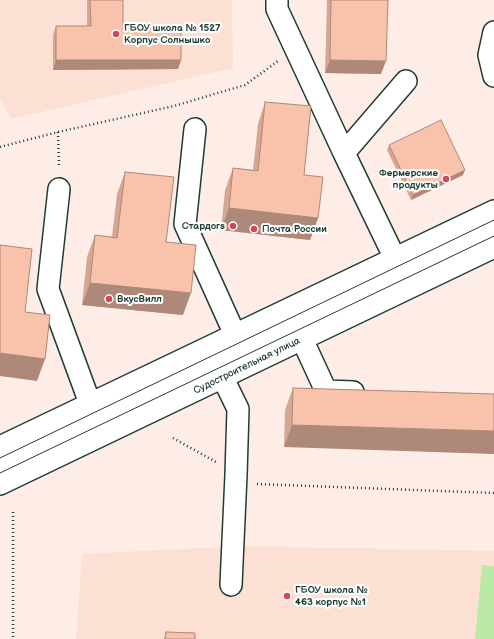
<!DOCTYPE html>
<html>
<head>
<meta charset="utf-8">
<style>
  body { margin:0 }
  canvas { display:block; background:#fdede6 }
</style>
</head>
<body>
<canvas width="494" height="639"></canvas>
<script>
const ctx = document.querySelector('canvas').getContext('2d');
ctx.lineJoin = 'round';
function fillPath(path, color) {
  ctx.fillStyle = color;
  ctx.fill(path, 'evenodd');
}
function poly(rows) {
  const path = new Path2D();
  for (const r of rows) {
    path.moveTo(r[0], r[1]);
    for (let i = 2; i < r.length; i += 2) path.lineTo(r[i], r[i + 1]);
  }
  return path;
}
function strokePath(path, color, width, dash) {
  ctx.strokeStyle = color;
  ctx.lineWidth = width;
  ctx.lineCap = dash ? 'butt' : 'round';
  ctx.setLineDash(dash || []);
  ctx.stroke(path);
}
function write(font, color, halo, rows, align = 'center') {
  ctx.font = font + ' "Balsamiq Sans",sans-serif';
  ctx.lineWidth = 4;
  ctx.setLineDash([]);
  ctx.textBaseline = 'middle';
  ctx.strokeStyle = halo;
  ctx.fillStyle = color;
  for (const [text, x, y, turn = 0] of rows) {
    ctx.save();
    ctx.translate(x, y);
    ctx.rotate((+turn || 0) * Math.PI / 180);
    ctx.textAlign = isNaN(turn) ? turn : align;
    if (halo) ctx.strokeText(text, 0, 0);
    ctx.fillText(text, 0, 0);
    ctx.restore();
  }
}
const built = poly([
  [0,0,232,0,233,68,11,119,0,99],
  [242,546,494,551,494,639,76,639,82,554]
]);
const green = poly([
  [482,565,494,566,494,639,475,639]
]);
const path = poly([
  [58,132,59,168],
  [0,147,58,132,174,106,245,85,278,61],
  [173,438,216,462],
  [257,484,494,493],
  [13,512,13,639]
]);
const minor = poly([
  [277,0,277,9,344,153],
  [494,32,489,55,494,76],
  [195,129,185,224,241,348],
  [59,189,48,289,95,417],
  [401,271,344,153,406,81],
  [296,326,326,391,353,392],
  [217,366,238,409,236,475,231,585],
  [0,447,494,211],
  [0,466,494,229],
  [0,484,494,247]
]);
const tram = poly([
  [0,458,494,220],
  [0,473,494,236]
]);
const wall = poly([
  [87,0,123,0,123,29,181,60,178,69,53,70,53,35,56,26,87,26],
  [327,0,388,0,381,74,325,73],
  [265,102,304,175,318,218,310,240,221,230,225,190,233,168,253,170,258,124],
  [389,145,463,175,411,200,387,150],
  [125,172,166,242,183,315,82,305,87,257,95,235,112,237,117,194],
  [293,388,494,394,284,447,285,410],
  [166,632,195,639,164,639]
]);
const shadedWall = poly([
  [56,60,181,60,178,69,53,70],
  [330,60,386,61,381,74,325,73],
  [465,170,463,175,411,200,413,195],
  [229,208,318,218,310,240,221,230],
  [90,283,191,293,183,315,82,305],
  [0,353,45,359,37,381,0,376],
  [292,425,494,431,494,454,284,447]
]);
const building = poly([
  [90,0,123,0,123,29,181,28,181,60,56,60,56,26,91,26,90,0],
  [331,0,388,0,386,61,330,60,331,0],
  [265,102,311,106,304,175,323,177,318,218,229,208,233,168,258,171,265,102],
  [441,120,465,170,413,195,389,145,441,120],
  [125,172,174,177,166,242,196,245,191,293,90,283,95,235,117,238,125,172],
  [0,245,32,249,25,312,50,315,45,359,0,353,0,245],
  [293,388,494,394,494,431,292,425,293,388],
  [166,632,195,633,195,639,165,639,166,632]
]);
const markers = [
  [116,34,4,"#d1495b"],
  [446,179,4,"#d1495b"],
  [233,226,4,"#d1495b"],
  [254,229,4,"#d1495b"],
  [109,299,4,"#d1495b"],
  [287,596,4,"#d1495b"]
];
const poiNames = [
  ["ГБОУ школа № 1527",124,28],
  ["Корпус Солнышко",124,40],
  ["Фермерские",438,173,"right"],
  ["продукты",438,185,"right"],
  ["Стардогs",225,226,"right"],
  ["Почта России",262,229],
  ["ВкусВилл",117,299],
  ["ГБОУ школа №",295,590],
  ["463 корпус №1",295,602]
];
const streetNames = [
  ["Судостроительная улица",247,366,-26]
];
fillPath(built, '#fce0d4');
fillPath(green, '#bde9a7');
strokePath(minor, '#1f3d34', 24);
strokePath(path, '#1f3d34', 2.5, [1, 3]);
strokePath(minor, '#fff', 21);
strokePath(tram, '#1f3d34', 1);
fillPath(wall, '#d5a793');
fillPath(shadedWall, '#ae8878');
fillPath(building, '#f8c2ab');
strokePath(building, '#ae8878', 1);
for (const [x, y, r, color] of markers) {
  const dot = new Path2D();
  dot.arc(x, y, r, 0, 2 * Math.PI);
  ctx.fillStyle = color;
  ctx.fill(dot);
  strokePath(dot, '#fff', 1.5);
}
write('bold 10px', '#1f3d34', '#fff', poiNames, 'left');
write('10px', '#1f3d34', '#fff', streetNames);
</script>
</body>
</html>
